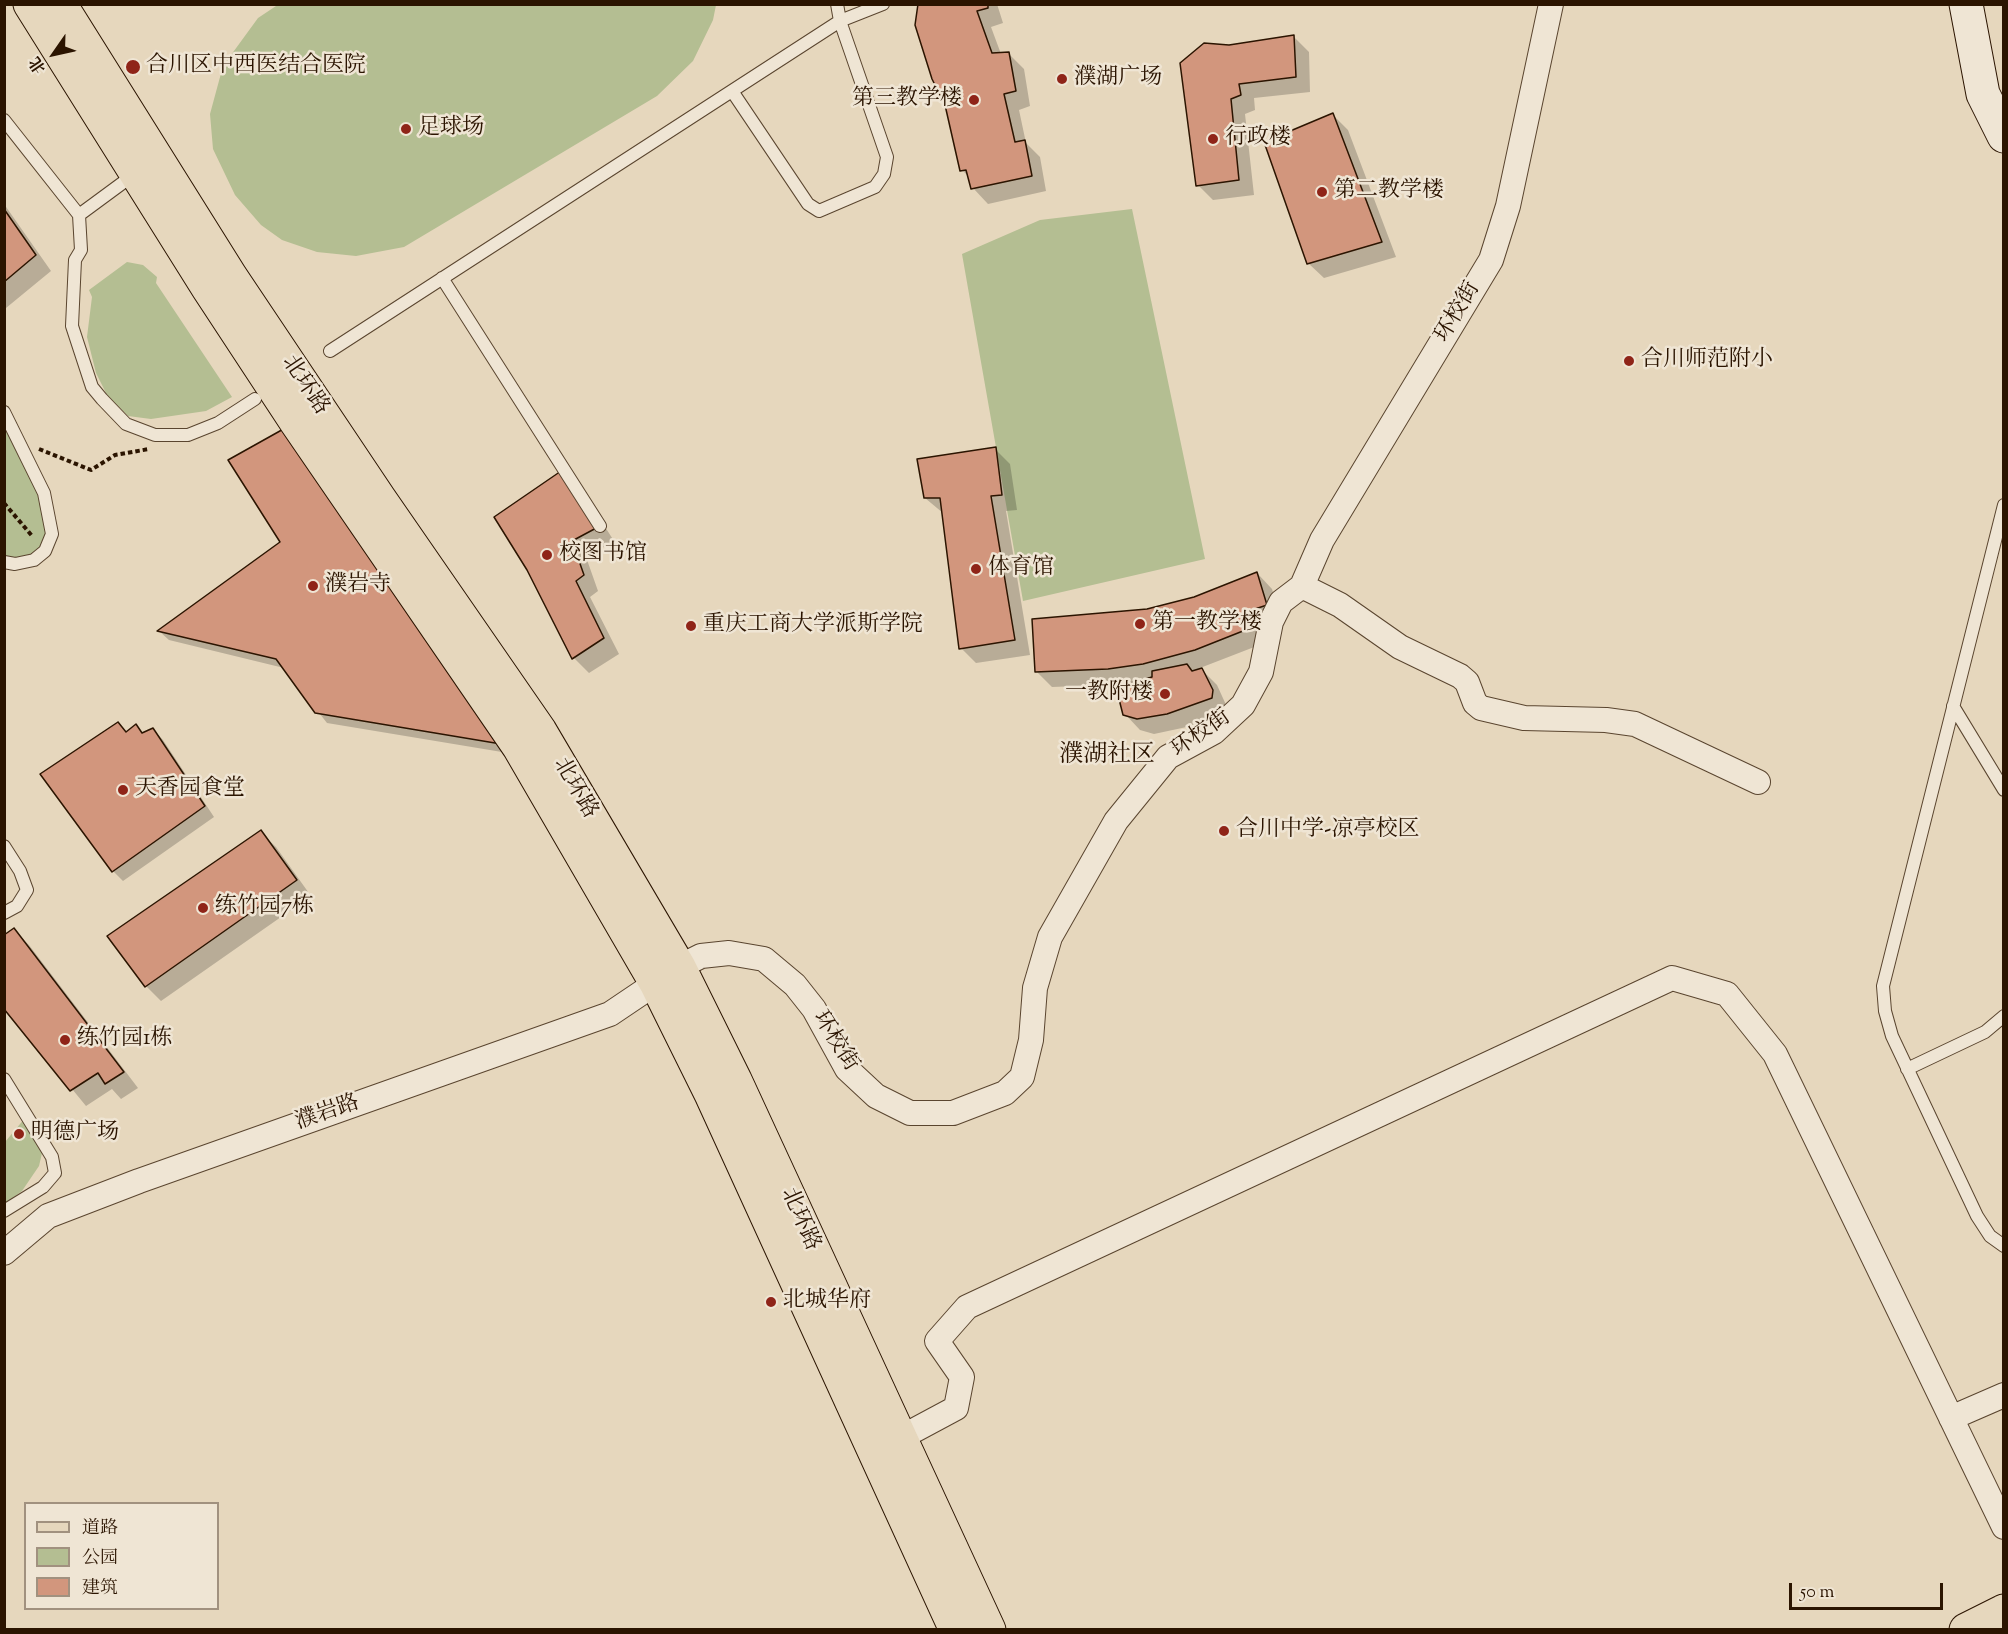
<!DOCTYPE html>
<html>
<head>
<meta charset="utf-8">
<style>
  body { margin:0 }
  #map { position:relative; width:2008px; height:1634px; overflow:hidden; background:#e6d7bd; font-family:"Sorts Mill Goudy","Noto Serif SC",serif }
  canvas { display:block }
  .frame { position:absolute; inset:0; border:6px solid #2b1400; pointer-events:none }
  .legend { position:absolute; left:24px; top:1502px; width:195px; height:108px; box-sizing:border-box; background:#efe5d4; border:2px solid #a1917f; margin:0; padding:8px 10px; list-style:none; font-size:18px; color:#2b1400 }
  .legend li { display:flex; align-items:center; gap:12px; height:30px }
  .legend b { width:30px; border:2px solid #a1917f }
  .north { position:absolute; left:24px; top:24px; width:60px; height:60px; -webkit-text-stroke:4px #efe5d4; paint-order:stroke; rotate:236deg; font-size:16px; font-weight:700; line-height:24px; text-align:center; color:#2b1400 }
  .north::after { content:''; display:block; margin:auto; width:21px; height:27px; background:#2b1400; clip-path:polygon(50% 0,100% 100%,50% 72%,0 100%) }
  .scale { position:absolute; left:1789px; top:1583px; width:154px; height:27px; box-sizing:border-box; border:3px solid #2b1400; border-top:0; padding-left:8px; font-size:18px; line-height:21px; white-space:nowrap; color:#2b1400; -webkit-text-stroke:4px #efe5d4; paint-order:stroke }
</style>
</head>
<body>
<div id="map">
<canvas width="2008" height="1634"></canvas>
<div class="frame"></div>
<ul class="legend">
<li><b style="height:8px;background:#e6d7bd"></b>道路</li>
<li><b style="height:16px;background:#b4be92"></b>公园</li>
<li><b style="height:16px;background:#d2967d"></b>建筑</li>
</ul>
<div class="north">北</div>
<div class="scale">50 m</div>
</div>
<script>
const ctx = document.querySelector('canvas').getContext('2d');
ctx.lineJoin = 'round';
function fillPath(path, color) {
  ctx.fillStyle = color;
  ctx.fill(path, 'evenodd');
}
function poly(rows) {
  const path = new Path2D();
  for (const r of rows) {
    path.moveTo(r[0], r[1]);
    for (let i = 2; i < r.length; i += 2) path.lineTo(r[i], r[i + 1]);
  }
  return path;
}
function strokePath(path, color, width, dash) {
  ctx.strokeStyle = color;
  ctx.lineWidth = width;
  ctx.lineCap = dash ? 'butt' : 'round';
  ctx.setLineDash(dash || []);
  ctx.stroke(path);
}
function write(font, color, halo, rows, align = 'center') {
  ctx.font = font + ' "Sorts Mill Goudy","Noto Serif SC",serif';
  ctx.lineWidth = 5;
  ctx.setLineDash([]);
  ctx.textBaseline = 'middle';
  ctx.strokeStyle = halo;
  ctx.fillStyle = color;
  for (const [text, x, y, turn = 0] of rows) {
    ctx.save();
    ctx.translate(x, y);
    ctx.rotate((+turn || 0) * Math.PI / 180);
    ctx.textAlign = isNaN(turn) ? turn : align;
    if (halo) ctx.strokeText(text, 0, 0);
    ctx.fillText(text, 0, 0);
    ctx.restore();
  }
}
const green = poly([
  [279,4,716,4,716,5,713,20,693,61,657,96,404,247,356,256,317,252,282,240,261,225,235,195,213,149,210,114,223,66,258,18],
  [1132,209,1205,559,1023,601,962,254,1040,220],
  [127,262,143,265,157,277,156,283,232,397,206,411,151,419,128,416,107,395,96,373,87,337,92,297,89,290],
  [5,424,44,493,52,534,45,551,5,562],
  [25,1118,43,1149,39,1166,22,1191,5,1204,5,1142]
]);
const shadow = poly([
  [919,4,997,4,1003,23,991,27,1001,54,1009,54,1024,69,1030,106,1019,110,1026,143,1040,157,1046,191,988,204,973,188,970,178,962,170],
  [1294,37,1309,52,1310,92,1254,98,1255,110,1245,114,1254,195,1213,200,1198,185,1229,46],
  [1333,115,1348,130,1396,257,1324,278,1308,263],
  [4,204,51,271,6,308,4,307],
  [995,449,1010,464,1017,510,1006,511,1030,655,976,663,961,648,943,513,925,498],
  [579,486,614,541,586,557,598,591,590,597,619,654,589,673,574,658,528,569],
  [282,542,526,756,327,723,284,668,169,640,159,631],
  [1257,573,1272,589,1281,620,1262,644,1200,668,1217,685,1227,707,1227,714,1196,725,1154,734,1140,730,1125,714,1129,684,1052,687,1037,672,1147,610,1194,598],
  [118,724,127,733,136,726,144,734,153,729,163,740,214,817,123,881,113,871],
  [260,832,276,847,311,896,161,1001,146,986],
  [14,930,29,945,138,1088,121,1099,112,1089,86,1106,4,1006]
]);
const building = poly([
  [918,4,988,4,988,8,977,11,992,53,1009,52,1016,91,1004,94,1015,142,1025,140,1032,176,971,189,966,170,960,171,945,105,932,79,915,25,918,4],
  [1294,35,1296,77,1239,84,1241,95,1231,99,1239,180,1196,186,1180,63,1204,43,1229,45,1294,35],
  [1333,113,1382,242,1307,264,1264,142,1333,113],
  [4,209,36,255,4,282,4,209],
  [296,422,519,747,315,713,276,659,157,631,280,542,228,460,296,422],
  [996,447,1002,495,991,496,1015,640,959,649,940,498,924,498,917,459,996,447],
  [564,469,600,526,572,541,584,575,576,581,604,638,572,659,527,570,494,517,564,469],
  [1257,572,1267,605,1246,612,1248,629,1195,650,1143,664,1108,669,1035,672,1032,619,1147,609,1194,597,1257,572],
  [1187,664,1192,671,1202,668,1213,690,1212,698,1167,714,1137,719,1123,715,1116,687,1152,677,1152,671,1187,664],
  [118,722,126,732,136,724,142,733,153,728,205,806,112,872,40,774,118,722],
  [261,830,297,880,145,987,107,936,261,830],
  [14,928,124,1072,105,1084,98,1073,70,1091,4,1009,4,935,14,928]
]);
const path = poly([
  [39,449,91,470,115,455,149,449],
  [4,503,33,537]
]);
const lane = poly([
  [732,91,808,204,819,211,875,187,884,174,887,157,840,21,837,4],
  [4,120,79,215,81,250,75,260,72,326,92,387,102,399,126,424,155,435,188,435,218,423,255,399],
  [79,215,136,173],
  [442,278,600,526],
  [330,351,840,21,883,4],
  [4,412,44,493,52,534,45,551,34,560,15,564,4,562],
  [2004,505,1883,986,1885,1011,1892,1036,1977,1216,1990,1236,2004,1246],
  [1953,706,2004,790],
  [4,846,20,871,27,890,17,906,4,913],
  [1907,1069,1985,1032,2004,1016],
  [4,1079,52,1157,55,1173,43,1187,4,1211]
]);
const street = poly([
  [1302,586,1340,605,1400,647,1460,676,1467,682,1475,703,1481,708,1524,718,1606,720,1635,724,1758,782],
  [679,967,701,956,729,953,764,959,795,985,814,1009,847,1069,876,1096,910,1113,953,1113,1005,1093,1022,1077,1031,1040,1035,988,1050,937,1116,821,1168,757,1214,732,1243,705,1261,672,1271,622,1281,602,1302,586,1322,540,1491,260,1508,206,1551,4],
  [4,1253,48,1216,139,1181,610,1014,656,983],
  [1951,1418,2004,1395],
  [900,1438,956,1408,962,1377,937,1341,967,1307,1672,978,1727,994,1775,1054,2004,1527]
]);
const secondary = poly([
  [1966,4,1983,94,2004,136]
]);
const primary = poly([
  [30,4,208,288,296,422,519,747,656,983,711,1094,956,1630],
  [60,4,231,277,379,498,540,731,679,967,735,1080,989,1630]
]);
const highway = poly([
  [1966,1630,2004,1611]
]);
const markers = [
  [133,67,8,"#8f2418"],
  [1062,79,6,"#8f2418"],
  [974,100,6,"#8f2418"],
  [406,129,6,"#8f2418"],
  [1213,139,6,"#8f2418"],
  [1322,192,6,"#8f2418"],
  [1629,361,6,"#8f2418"],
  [547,555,6,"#8f2418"],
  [976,569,6,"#8f2418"],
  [313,586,6,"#8f2418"],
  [1140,624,6,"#8f2418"],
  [691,626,6,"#8f2418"],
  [1165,694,6,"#8f2418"],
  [123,790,6,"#8f2418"],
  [1224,831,6,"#8f2418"],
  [203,908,6,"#8f2418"],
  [65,1040,6,"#8f2418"],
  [19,1134,6,"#8f2418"],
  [771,1302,6,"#8f2418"]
];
const poiNames = [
  ["合川区中西医结合医院",146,67],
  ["濮湖广场",1074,79],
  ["第三教学楼",962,100,"right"],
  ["足球场",418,129],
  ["行政楼",1225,139],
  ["第二教学楼",1334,192],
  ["合川师范附小",1641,361],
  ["校图书馆",559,555],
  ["体育馆",988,569],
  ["濮岩寺",325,586],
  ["第一教学楼",1152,624],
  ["重庆工商大学派斯学院",703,626],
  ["一教附楼",1153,694,"right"],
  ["天香园食堂",135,790],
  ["合川中学-凉亭校区",1236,831],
  ["练竹园7栋",215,908],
  ["练竹园1栋",77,1040],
  ["明德广场",31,1134],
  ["北城华府",783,1302]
];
const streetNames = [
  ["环校街",1459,313,-59],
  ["北环路",304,386,56],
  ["环校街",1202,735,-35],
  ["北环路",574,789,60],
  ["环校街",834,1042,58],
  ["濮岩路",328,1114,-19],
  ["北环路",799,1220,66]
];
const neighbourhoodNames = [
  ["濮湖社区",1107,757]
];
fillPath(green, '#b4be92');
fillPath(shadow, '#0003');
fillPath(building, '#d2967d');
strokePath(building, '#2b1400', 1.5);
strokePath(lane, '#5a452f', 14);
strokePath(street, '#5a452f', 26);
strokePath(secondary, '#2b1400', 35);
strokePath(primary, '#2b1400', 35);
strokePath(highway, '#2b1400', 35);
strokePath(path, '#2b1400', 4, [4.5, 3]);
strokePath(lane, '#efe5d4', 12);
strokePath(street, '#efe5d4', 24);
strokePath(secondary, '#efe5d4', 33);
strokePath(primary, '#e6d7bd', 33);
strokePath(highway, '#e6d7bd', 33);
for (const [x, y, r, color] of markers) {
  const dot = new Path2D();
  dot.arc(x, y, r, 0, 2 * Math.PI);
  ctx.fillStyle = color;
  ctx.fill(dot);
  strokePath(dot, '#efe5d4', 2);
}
write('22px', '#2b1400', '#efe5d4', poiNames, 'left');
write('22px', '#2b1400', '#efe5d4', streetNames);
write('24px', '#2b1400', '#efe5d4', neighbourhoodNames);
</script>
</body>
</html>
